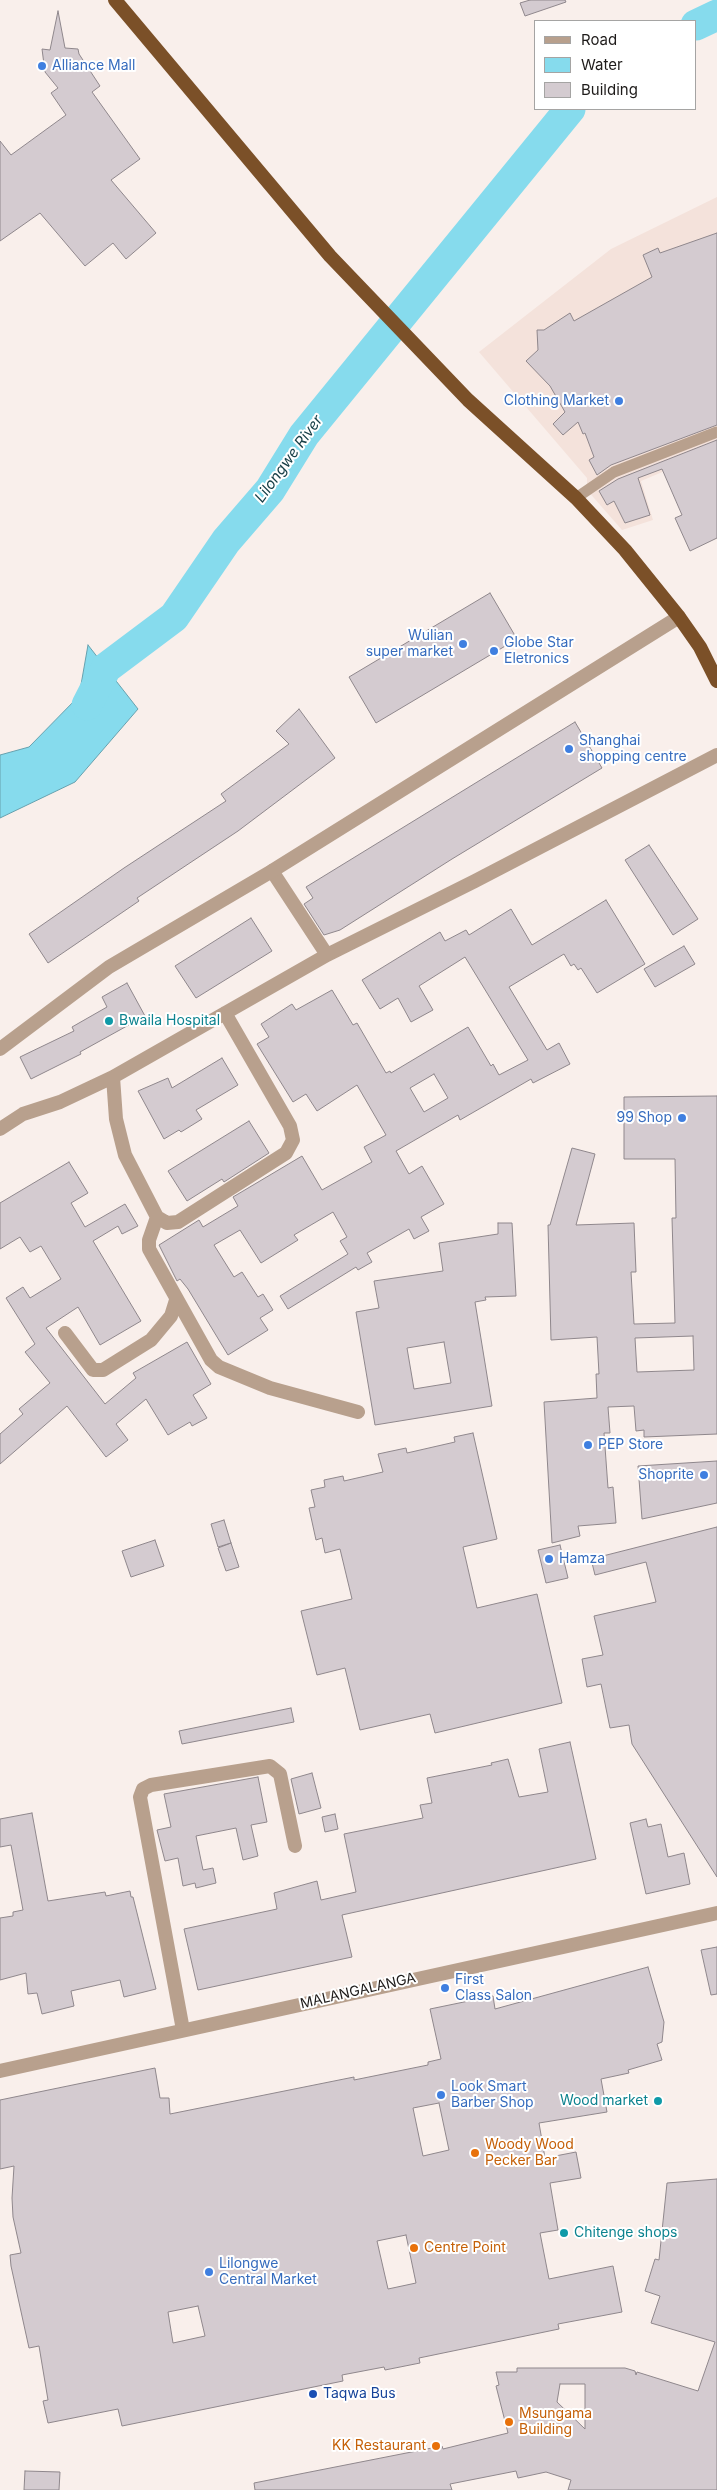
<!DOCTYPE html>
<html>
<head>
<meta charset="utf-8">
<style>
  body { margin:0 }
  #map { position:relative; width:717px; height:2490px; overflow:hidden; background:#f9efeb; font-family:Inter,sans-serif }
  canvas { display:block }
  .legend { position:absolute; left:534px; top:20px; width:162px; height:90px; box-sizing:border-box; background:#fff; border:1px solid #a5a4a3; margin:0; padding:6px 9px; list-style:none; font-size:15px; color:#1e1b1a }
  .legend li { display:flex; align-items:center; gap:10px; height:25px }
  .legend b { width:25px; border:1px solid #a5a4a3 }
</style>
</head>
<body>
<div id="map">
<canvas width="717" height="2490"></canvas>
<ul class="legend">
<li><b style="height:6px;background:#b8a08d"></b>Road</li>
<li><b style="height:14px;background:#86dbed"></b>Water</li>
<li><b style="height:14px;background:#d4cbd0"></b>Building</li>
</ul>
</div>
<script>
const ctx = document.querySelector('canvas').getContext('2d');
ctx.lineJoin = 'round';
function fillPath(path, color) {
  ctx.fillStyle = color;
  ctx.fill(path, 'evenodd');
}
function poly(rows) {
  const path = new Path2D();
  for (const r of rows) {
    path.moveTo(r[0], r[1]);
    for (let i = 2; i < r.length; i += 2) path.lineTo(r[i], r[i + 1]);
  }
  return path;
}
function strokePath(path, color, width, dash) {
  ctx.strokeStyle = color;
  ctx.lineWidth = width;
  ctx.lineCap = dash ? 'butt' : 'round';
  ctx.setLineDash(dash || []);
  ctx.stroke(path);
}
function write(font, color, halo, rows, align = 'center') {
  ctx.font = font + ' Inter,sans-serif';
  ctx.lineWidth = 4;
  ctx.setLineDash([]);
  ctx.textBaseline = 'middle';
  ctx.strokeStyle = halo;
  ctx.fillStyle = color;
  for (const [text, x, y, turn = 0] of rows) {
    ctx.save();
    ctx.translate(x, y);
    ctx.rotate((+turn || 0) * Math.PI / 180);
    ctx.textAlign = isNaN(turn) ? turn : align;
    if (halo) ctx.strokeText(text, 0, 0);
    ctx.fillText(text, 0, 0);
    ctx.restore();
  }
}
const built = poly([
  [717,197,717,449,641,481,653,520,622,530,587,490,587,478,479,352,611,249]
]);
const water = poly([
  [88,645,138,709,75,782,0,818,0,755,29,747,79,696,88,645]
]);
const river = poly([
  [696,25,717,15],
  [87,705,106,668,174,617,226,541,270,490,304,435,570,109]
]);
const building = poly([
  [530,0,565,0,566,2,525,16,520,3,530,0],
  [58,11,65,48,78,49,79,54,100,86,92,92,140,159,111,180,156,233,126,259,113,243,85,266,40,213,0,241,0,141,11,155,66,115,51,93,58,88,45,72,42,49,50,50,58,11],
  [717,233,717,425,611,465,597,475,589,460,594,457,585,433,583,434,578,422,563,435,553,424,565,412,550,386,526,361,538,350,537,330,544,330,570,313,574,321,652,277,643,255,658,248,660,253,717,233],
  [717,440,717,538,690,551,675,518,682,515,662,469,638,478,650,515,625,523,614,501,607,505,599,491,618,479,717,440],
  [490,593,517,639,376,723,349,677,490,593],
  [299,709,335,758,238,831,137,898,139,901,48,963,29,934,124,868,226,801,221,794,289,744,276,731,299,709],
  [575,722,602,768,452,859,340,930,324,935,304,904,313,898,306,887,575,722],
  [649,845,698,919,673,935,625,860,649,845],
  [606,900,645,964,597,993,581,968,578,970,574,964,571,966,564,954,509,987,547,1050,559,1043,570,1064,533,1083,531,1079,460,1120,458,1115,396,1151,409,1174,422,1166,444,1204,421,1217,429,1231,414,1239,409,1229,367,1253,372,1262,358,1270,356,1267,288,1309,280,1296,348,1254,340,1241,347,1237,333,1212,294,1235,298,1240,261,1263,240,1230,214,1245,234,1277,242,1272,258,1297,263,1294,273,1310,260,1318,268,1330,228,1355,188,1289,180,1279,177,1281,159,1245,199,1220,203,1227,238,1206,233,1197,302,1156,322,1190,372,1162,364,1147,386,1135,357,1085,317,1111,306,1094,293,1102,257,1044,269,1037,261,1024,292,1004,296,1010,332,990,353,1025,357,1023,386,1073,390,1071,391,1073,468,1027,491,1066,493,1064,499,1075,528,1060,465,957,419,986,433,1010,411,1022,398,998,380,1009,362,980,440,932,445,941,466,930,469,935,511,909,532,945,606,900],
  [434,1074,448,1098,424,1112,410,1088,434,1074],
  [251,918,272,951,196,998,175,966,251,918],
  [684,946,695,964,655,987,644,969,684,946],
  [127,983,145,1016,80,1052,81,1054,31,1079,20,1057,74,1031,72,1027,107,1007,102,997,127,983],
  [222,1058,238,1085,196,1110,202,1119,181,1132,179,1130,164,1139,138,1091,168,1078,172,1088,222,1058],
  [717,1096,717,1434,644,1437,644,1430,636,1431,634,1406,608,1407,610,1433,604,1433,608,1488,613,1487,616,1523,578,1526,580,1536,552,1543,544,1402,597,1398,596,1374,599,1374,597,1337,551,1340,548,1225,550,1225,572,1148,595,1154,576,1225,634,1223,636,1272,631,1272,634,1324,675,1323,672,1218,676,1218,675,1159,624,1159,624,1097,717,1096],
  [693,1336,694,1370,637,1372,635,1338,693,1336],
  [249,1121,269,1153,224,1182,222,1179,187,1201,168,1171,249,1121],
  [69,1162,88,1193,71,1203,85,1227,125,1204,138,1226,122,1234,118,1226,93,1241,141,1321,100,1345,78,1307,46,1328,105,1404,136,1378,133,1373,187,1342,211,1384,193,1395,207,1418,192,1426,190,1422,168,1435,146,1399,116,1424,128,1440,106,1457,67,1406,0,1464,0,1434,23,1414,19,1409,50,1383,25,1352,35,1344,6,1298,23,1287,30,1298,61,1279,41,1246,30,1252,20,1237,0,1249,0,1203,69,1162],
  [498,1223,512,1223,516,1296,485,1297,486,1300,475,1302,492,1406,375,1425,356,1312,379,1308,374,1281,443,1271,439,1243,498,1234,498,1223],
  [444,1342,451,1383,414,1389,407,1348,444,1342],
  [473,1433,497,1539,463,1547,477,1608,537,1594,562,1703,435,1733,430,1714,360,1730,345,1668,317,1675,301,1611,352,1599,340,1549,325,1553,322,1538,316,1540,309,1508,315,1507,311,1490,325,1487,324,1480,343,1476,344,1481,383,1472,378,1454,406,1448,407,1453,455,1442,454,1437,473,1433],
  [717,1461,717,1503,642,1519,638,1466,717,1461],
  [224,1520,231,1543,218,1547,211,1524,224,1520],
  [717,1527,717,1877,632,1744,629,1725,610,1728,601,1684,587,1687,582,1659,603,1655,594,1616,656,1602,646,1562,595,1575,591,1559,717,1527],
  [155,1540,164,1566,131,1577,122,1551,155,1540],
  [231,1543,239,1567,226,1571,218,1548,231,1543],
  [560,1545,568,1578,546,1583,538,1550,560,1545],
  [291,1708,294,1722,182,1744,179,1731,291,1708],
  [570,1742,596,1859,342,1915,352,1957,198,1990,184,1929,277,1909,274,1893,317,1881,321,1900,356,1892,344,1834,423,1818,420,1805,432,1803,427,1778,492,1765,491,1763,508,1759,519,1797,548,1792,539,1749,570,1742],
  [312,1773,321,1808,299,1814,291,1779,312,1773],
  [258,1777,267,1822,251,1825,258,1856,243,1860,236,1828,196,1836,203,1870,213,1868,216,1883,196,1888,195,1883,183,1886,178,1858,165,1861,157,1830,171,1827,164,1794,258,1777],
  [32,1813,48,1901,105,1892,106,1896,130,1891,131,1897,133,1897,156,1989,124,1997,120,1980,71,1991,74,2006,42,2014,37,1993,28,1994,26,1973,0,1980,0,1918,13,1916,13,1912,23,1910,11,1845,0,1847,0,1819,32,1813],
  [335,1814,338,1829,325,1832,322,1817,335,1814],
  [646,1819,648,1827,661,1824,668,1857,684,1853,690,1884,646,1894,630,1823,646,1819],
  [717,1947,717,1994,711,1995,701,1950,717,1947],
  [648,1967,664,2022,662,2042,657,2044,662,2060,628,2070,629,2073,601,2079,607,2112,539,2123,545,2158,576,2152,581,2178,550,2183,558,2230,540,2233,549,2279,613,2266,622,2312,558,2324,559,2329,419,2358,420,2363,385,2370,384,2367,342,2375,343,2381,122,2426,118,2409,48,2423,43,2401,48,2400,39,2346,29,2348,11,2266,10,2255,21,2253,13,2217,12,2198,14,2166,0,2169,0,2100,155,2068,160,2098,169,2098,170,2114,354,2077,354,2080,428,2065,428,2062,441,2059,430,2009,493,1996,495,2009,648,1967],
  [439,2103,449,2150,423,2156,413,2108,439,2103],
  [406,2235,416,2283,388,2289,377,2241,406,2235],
  [198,2306,205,2336,173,2343,168,2312,198,2306],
  [717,2179,717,2490,568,2490,571,2480,546,2472,518,2478,516,2471,450,2484,452,2490,255,2490,254,2483,442,2446,443,2449,508,2433,496,2386,499,2385,496,2372,517,2372,517,2368,625,2368,635,2371,636,2375,637,2372,698,2391,715,2342,651,2323,660,2296,645,2291,655,2259,659,2260,667,2183,717,2179],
  [560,2384,585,2384,585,2429,557,2402,560,2384],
  [25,2471,60,2472,59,2490,24,2490,25,2471]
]);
const pedestrian = poly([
  [576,498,614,472,717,432]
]);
const minor = poly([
  [272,871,327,955],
  [113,1077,116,1119,125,1155,157,1217,167,1223,178,1222,286,1153,293,1140,290,1126,225,1013],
  [0,1129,23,1114,60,1102,113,1077,327,955,475,881,717,755],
  [157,1217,149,1240,149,1249,211,1360,219,1367,270,1388,358,1412],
  [65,1333,93,1370,103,1370,151,1340,171,1316,176,1300],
  [183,2030,140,1797,143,1789,151,1785,270,1766,280,1774,295,1846]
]);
const tertiary = poly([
  [0,1049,109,967,272,871,679,617],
  [0,2071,717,1913]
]);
const trunk = poly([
  [115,0,330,256,468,400,576,498,625,550,679,617,700,647,717,681]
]);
const markers = [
  [42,66,5,"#3f7fe0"],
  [619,401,5,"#3f7fe0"],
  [463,644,5,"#3f7fe0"],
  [494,651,5,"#3f7fe0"],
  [569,749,5,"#3f7fe0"],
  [109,1021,5,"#0f9aa8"],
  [682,1118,5,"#3f7fe0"],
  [588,1445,5,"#3f7fe0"],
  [704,1475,5,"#3f7fe0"],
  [549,1559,5,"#3f7fe0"],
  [445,1988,5,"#3f7fe0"],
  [441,2095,5,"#3f7fe0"],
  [658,2101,5,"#0f9aa8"],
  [475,2153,5,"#e8710a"],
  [564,2233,5,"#0f9aa8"],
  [414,2248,5,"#e8710a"],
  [209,2272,5,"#3f7fe0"],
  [313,2394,5,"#1a4fb4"],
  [509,2422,5,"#e8710a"],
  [436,2446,5,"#e8710a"]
];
const shopNames = [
  ["Alliance Mall",52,66],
  ["Clothing Market",609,401,"right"],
  ["Wulian",453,636,"right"],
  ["super market",453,652,"right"],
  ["Globe Star",504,643],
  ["Eletronics",504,659],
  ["Shanghai",579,741],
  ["shopping centre",579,757],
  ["99 Shop",672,1118,"right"],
  ["PEP Store",598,1445],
  ["Shoprite",694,1475,"right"],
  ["Hamza",559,1559],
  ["First",455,1980],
  ["Class Salon",455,1996],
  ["Look Smart",451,2087],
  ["Barber Shop",451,2103],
  ["Lilongwe",219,2264],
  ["Central Market",219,2280]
];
const cultureNames = [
  ["Bwaila Hospital",119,1021],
  ["Wood market",648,2101,"right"],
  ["Chitenge shops",574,2233]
];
const streetNames = [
  ["MALANGALANGA",358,1991,-13]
];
const foodNames = [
  ["Woody Wood",485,2145],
  ["Pecker Bar",485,2161],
  ["Centre Point",424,2248],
  ["Msungama",519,2414],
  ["Building",519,2430],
  ["KK Restaurant",426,2446,"right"]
];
const transitNames = [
  ["Taqwa Bus",323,2394]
];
const waterNames = [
  ["Lilongwe River",289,459,-54]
];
fillPath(built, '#f4e2db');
fillPath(water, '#86dbed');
strokePath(water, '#67a1ae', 1);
strokePath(river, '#86dbed', 31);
fillPath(building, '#d4cbd0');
strokePath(building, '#8f878c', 1);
strokePath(pedestrian, '#b8a08d', 11);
strokePath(minor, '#b8a08d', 14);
strokePath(tertiary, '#b8a08d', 14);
strokePath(trunk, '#7b5028', 14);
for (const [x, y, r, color] of markers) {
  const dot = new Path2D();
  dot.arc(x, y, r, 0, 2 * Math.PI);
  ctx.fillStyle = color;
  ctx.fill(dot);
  strokePath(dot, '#fff', 2);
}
write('14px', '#366cbe', '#fff', shopNames, 'left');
write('14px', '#0d838f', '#fff', cultureNames, 'left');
write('14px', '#1e1b1a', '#fff', streetNames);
write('14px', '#c56008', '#fff', foodNames, 'left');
write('14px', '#164399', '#fff', transitNames, 'left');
write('italic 15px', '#184048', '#fff', waterNames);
</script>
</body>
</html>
